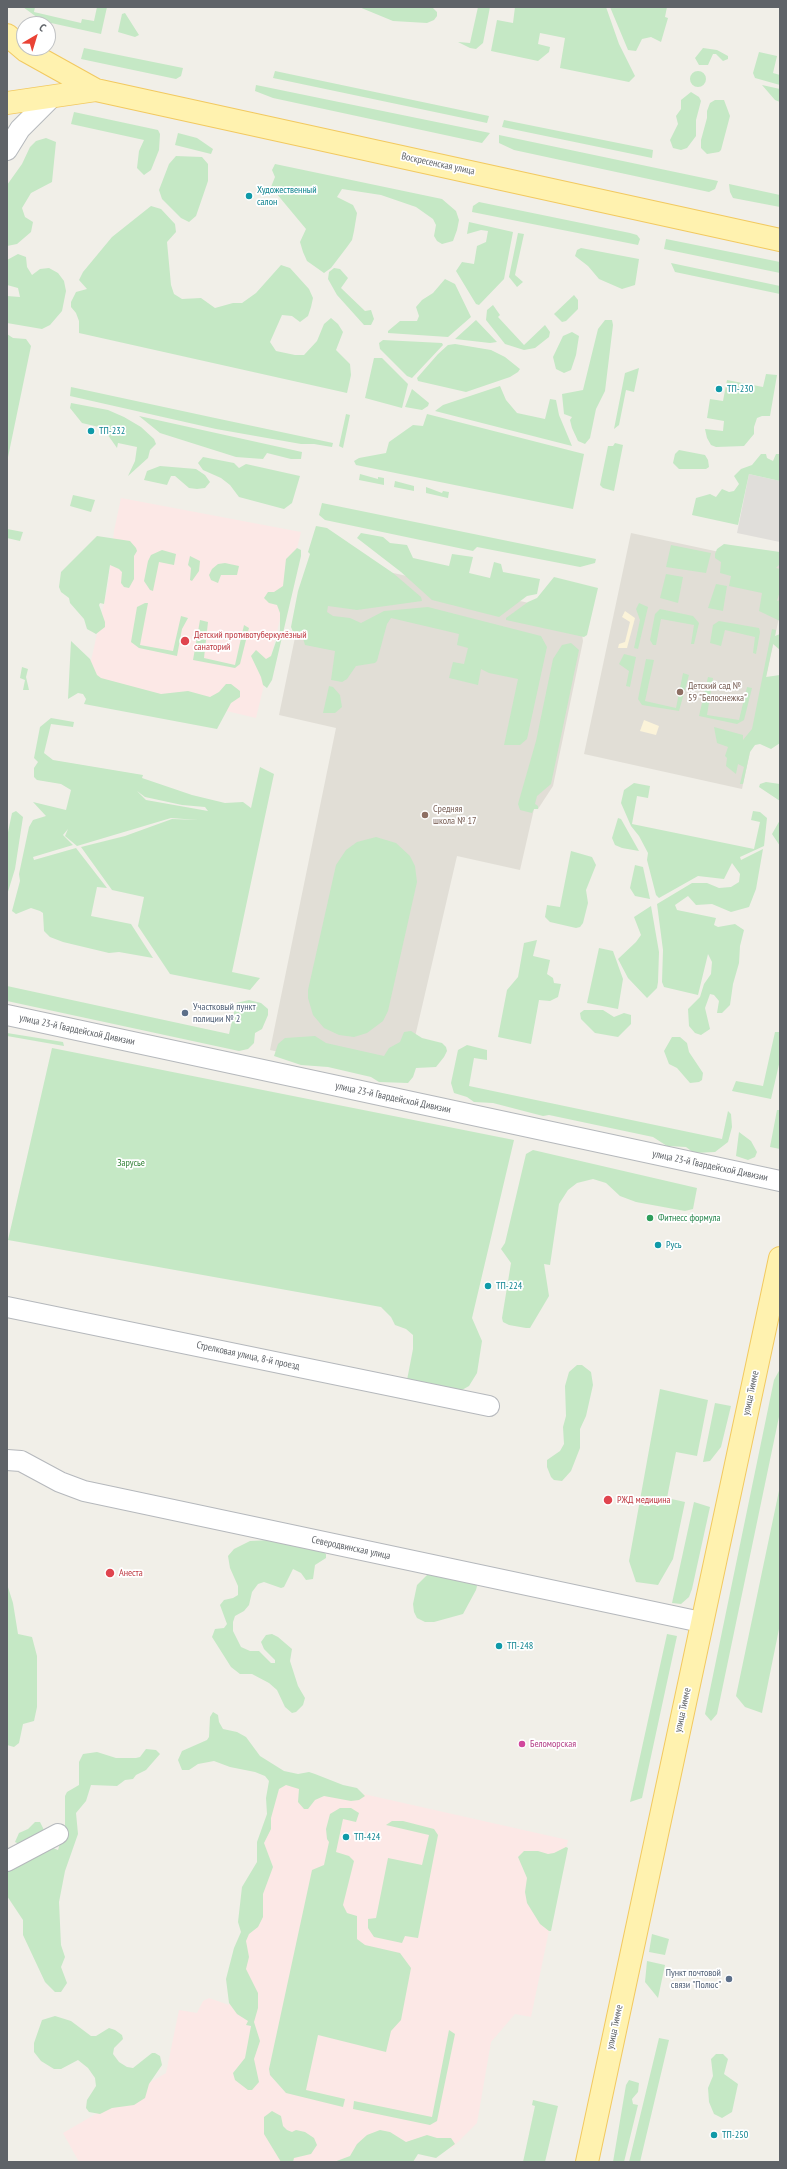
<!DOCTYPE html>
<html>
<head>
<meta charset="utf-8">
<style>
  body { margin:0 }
  #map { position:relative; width:787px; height:2169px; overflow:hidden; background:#f1efe8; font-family:"PT Sans Narrow",sans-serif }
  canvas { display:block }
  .frame { position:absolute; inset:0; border:8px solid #5f6368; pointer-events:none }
  .north { position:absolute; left:16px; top:16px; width:40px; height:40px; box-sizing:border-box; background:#fff; border:1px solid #bfc1c3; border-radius:50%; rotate:38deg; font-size:11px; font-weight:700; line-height:16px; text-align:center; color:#5f6368 }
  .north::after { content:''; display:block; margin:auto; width:14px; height:18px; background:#ea4335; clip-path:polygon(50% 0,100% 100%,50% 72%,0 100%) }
</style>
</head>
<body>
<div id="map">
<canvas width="787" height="2169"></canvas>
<div class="frame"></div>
<div class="north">С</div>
</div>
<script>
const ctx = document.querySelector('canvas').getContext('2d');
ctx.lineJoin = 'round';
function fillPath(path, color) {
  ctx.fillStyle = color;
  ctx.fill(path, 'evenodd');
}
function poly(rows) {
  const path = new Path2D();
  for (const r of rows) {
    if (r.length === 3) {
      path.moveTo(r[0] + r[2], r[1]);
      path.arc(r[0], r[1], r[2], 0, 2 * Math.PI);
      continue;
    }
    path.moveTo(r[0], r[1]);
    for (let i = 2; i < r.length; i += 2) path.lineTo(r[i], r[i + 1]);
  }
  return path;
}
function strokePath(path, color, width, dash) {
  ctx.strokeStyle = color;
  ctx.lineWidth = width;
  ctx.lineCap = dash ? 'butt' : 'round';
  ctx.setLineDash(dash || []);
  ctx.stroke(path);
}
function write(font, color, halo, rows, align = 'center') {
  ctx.font = font + ' "PT Sans Narrow",sans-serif';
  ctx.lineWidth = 3.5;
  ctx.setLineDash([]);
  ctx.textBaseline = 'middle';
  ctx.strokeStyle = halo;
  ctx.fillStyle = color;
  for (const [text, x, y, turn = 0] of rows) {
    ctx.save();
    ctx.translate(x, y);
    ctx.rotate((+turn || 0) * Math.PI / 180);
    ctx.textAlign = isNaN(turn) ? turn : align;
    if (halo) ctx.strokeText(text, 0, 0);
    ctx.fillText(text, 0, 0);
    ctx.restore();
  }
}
const industrial = poly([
  [749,474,780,481,780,542,737,533]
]);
const education = poly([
  [631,533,780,565,780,613,742,789,584,754],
  [312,555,529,603,582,634,583,641,553,786,538,809,534,809,520,870,457,856,405,1080,270,1050,336,728,279,715]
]);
const medical = poly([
  [121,498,301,532,256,718,87,678,108,586,114,531],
  [279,1775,568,1840,531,2017,515,2014,491,2042,477,2123,452,2148,424,2146,392,2162,79,2162,63,2133,166,2073,179,2010,197,2013,203,2001,209,1998,229,2005]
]);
const green = poly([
  [23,7,35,7,34,12,81,23,82,19,94,21,97,7,107,7,101,34,42,21],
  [359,7,432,7,437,12,437,16,434,20,427,23,393,21],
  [478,7,490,7,483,43,476,49,470,48,458,42,470,43],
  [515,7,606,7,619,44,635,76,629,82,560,68,565,38,540,33,538,44,550,47,549,52,538,61,491,51,497,20,513,23],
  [610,7,667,7,665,17,668,18,661,42,651,37,642,39,636,51,628,50],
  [125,13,139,35,135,37,118,32,122,14],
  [84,48,183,68,181,76,176,79,81,59],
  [703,48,717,50,728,56,728,59,723,61,716,54,713,54,708,65,699,65,695,58],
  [759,52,777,56,773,73,780,75,780,85,755,78,753,73],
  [698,79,8],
  [275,71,489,116,487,123,273,78],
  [256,85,490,133,482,143,273,98,255,91],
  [762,85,780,89,780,102,775,100],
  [691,92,699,97,701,101,696,120,696,136,687,148,681,150,673,148,670,140,678,124,676,116,681,109,681,100],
  [715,100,724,100,730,116,721,150,719,152,707,154,701,148,701,140,707,118,707,111,710,103],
  [74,112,158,130,160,134,159,150,151,170,144,175,137,168,139,151,144,140,71,124],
  [504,120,653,150,652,158,502,127],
  [178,133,197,138,213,149,211,154,175,145],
  [499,135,718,181,715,189,709,192,514,150,499,143],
  [46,138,56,142,52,182,31,193,22,208,25,217,33,222,31,232,17,244,7,246,7,185,22,164,30,147,36,141],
  [176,156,202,157,208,164,208,181,196,216,189,222,181,218,162,199,159,190,169,164],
  [275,164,442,199,456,211,459,220,457,230,453,241,442,244,437,241,434,236,436,225,433,219,416,207,381,195,342,189,337,197,353,205,357,213,354,231,352,240,347,247,331,268,324,273,307,261,303,252,300,242,306,229,271,187,275,177,272,170],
  [729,184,780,195,780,207,733,198,730,192],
  [479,202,630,233,637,235,640,239,638,245,472,212,473,206],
  [151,206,161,209,175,224,176,232,167,242,171,285,174,294,182,299,201,298,215,308,233,303,242,303,256,293,281,265,290,268,309,289,313,298,311,307,308,316,300,322,292,316,282,315,270,342,276,351,295,355,304,355,317,341,324,324,331,318,338,324,343,332,336,350,350,364,351,375,347,393,79,333,79,321,76,313,71,307,71,302,76,292,87,289,79,280,83,272,112,237],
  [469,222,513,232,504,279,479,305,476,304,456,271,462,262,474,264,477,246,486,242,488,231,481,230,467,234],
  [518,233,524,234,515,275,523,282,517,287,509,277],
  [666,239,780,262,780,273,664,249],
  [581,248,639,259,635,285,622,289,599,279,588,266,575,256,577,250],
  [18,254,26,257,27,267,32,275,40,269,49,268,58,273,64,281,66,291,62,311,50,325,42,329,7,323,7,296,20,297,18,288,7,285,7,260],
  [671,263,780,286,780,294,675,272],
  [334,268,340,269,348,278,341,288,365,311,371,310,374,319,371,325,364,325,337,295,328,279,329,272],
  [445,279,455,284,471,317,448,337,388,333,388,331,400,321,417,321,419,316,416,307,422,300,433,293],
  [574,295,578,300,578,309,566,321,562,322,554,314],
  [493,305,500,315,498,317,524,345,545,325,550,332,549,337,535,348,524,350,505,344,486,320,487,310],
  [476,320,497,342,490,343,455,339],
  [605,320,612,320,613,325,605,391,596,409,590,438,585,444,578,441,572,428,570,420,572,417,564,414,562,394,583,390,598,329],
  [572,332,579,336,576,355,571,370,564,373,556,369,553,357,563,336],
  [7,334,13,338,26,339,31,346,7,462],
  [383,340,442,343,443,345,412,378,407,376,380,349,379,343],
  [455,344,491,350,505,357,520,369,518,372,510,377,466,392,418,381,417,378,438,354,448,345],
  [374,358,382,358,408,384,402,408,365,398],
  [639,368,634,392,626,390,619,425,614,429,625,373],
  [766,374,777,375,770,416,762,416,757,418,754,427,754,434,744,446,716,447,711,445,707,438,705,429,723,431,724,421,707,418,710,399,723,401,727,380,763,387],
  [500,386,506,400,517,413,545,419,550,399,556,400,559,415,572,446,435,411,443,405],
  [71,387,215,418,333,443,332,447,314,444,301,444,216,429,70,396],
  [412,389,429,403,428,406,422,410,405,407],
  [71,403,108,410,124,417,141,427,154,439,156,444,150,450,148,458,128,476,135,461,137,447,118,443,117,448,103,428,82,423,70,408],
  [346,414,350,415,343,448,339,446],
  [427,414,584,454,573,509,356,465,354,461,359,458,386,453,389,442,413,425,423,426],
  [139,416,302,452,301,459,291,459,267,453,263,459,236,457,160,433],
  [615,443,623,445,614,491,603,488,600,485,608,446,613,446],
  [679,450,705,455,708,460,709,467,706,469,679,469,673,463,675,454],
  [761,454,766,454,767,458,773,461,776,454,780,454,780,481,749,474,738,525,692,515,696,498,710,494,716,497,722,489,729,492,734,491,739,484,734,476,741,469,752,465],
  [203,457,234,463,239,468,246,464,300,476,292,503,284,509,239,497,230,485,221,478,203,470,198,463],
  [160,466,196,469,205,475,210,482,205,488,197,489,189,488,175,476,171,476,167,485,144,480,147,471],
  [360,474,378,479,378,477,384,478,384,485,359,480],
  [395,481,414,486,414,491,394,487],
  [426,487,442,493,443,491,449,492,448,498,426,493],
  [73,495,95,500,91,512,70,506],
  [322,503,596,559,595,563,580,567,477,547,473,551,325,520,319,515],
  [316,526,327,528,393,573,421,597,422,601,357,610,328,606,327,612,333,616,350,618,361,623,384,611,428,607,541,636,547,647,527,739,520,745,504,745,518,679,489,673,481,669,478,685,449,678,453,662,464,664,468,648,457,645,459,634,391,618,387,624,377,661,375,663,356,666,347,679,342,682,331,680,335,651,305,645,303,638,294,634,291,627,298,591,310,554,308,552],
  [7,529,23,532,20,541,7,538],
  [361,533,383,537,390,543,407,545,413,558,449,566,452,554,473,557,469,573,490,578,494,562,501,564,503,572,540,579,537,594,527,596,499,617,432,600,401,572,357,538],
  [97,536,130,541,136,548,137,551,134,556,134,579,129,588,124,587,121,583,122,572,119,569,110,565,104,604,100,603,99,605,105,622,105,627,96,634,87,629,84,619,70,603,69,598,61,592,59,587,61,572],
  [724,544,780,552,780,564,776,568,780,569,780,591,777,601,780,600,780,621,759,611,762,593,729,586,731,576,720,573,721,562,715,558,715,554,717,549],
  [671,545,711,553,706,573,666,567],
  [297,548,301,550,301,556,272,680,267,688,263,685,261,677,251,656,256,650,266,659,271,656,280,630,280,613,277,605,269,603,264,598,268,592,274,592,283,586,286,559],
  [162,550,176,554,174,565,159,562,153,591,150,590,144,581,148,561,151,555],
  [190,556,200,561,199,571,192,581,190,580,191,568,188,565],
  [225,563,239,566,237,575,221,575,218,583,211,580,209,575,212,569,218,564],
  [666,574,683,577,678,603,660,598],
  [554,577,598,588,587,635,584,637,506,620,506,618,528,602,537,598],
  [716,584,727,586,723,611,708,608],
  [145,603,148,603,140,645,173,651,181,616,188,618,182,629,177,656,139,648,131,642,137,607],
  [639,603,648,607,638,649,634,648,640,620,636,609],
  [660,609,693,616,699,623,694,644,691,644,694,625,661,619,656,645,653,645,650,640,655,614],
  [200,620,208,622,204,658,235,665,244,625,249,628,240,664,235,668,193,660],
  [719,621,759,628,760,632,756,654,753,653,755,637,725,630,721,646,710,643,713,625],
  [772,629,776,630,775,636,780,634,780,650,773,644,766,677,780,675,780,743,771,749,760,744,755,745,750,752,743,784,740,784,744,767,738,764,736,774,726,766,727,758,725,756,728,747,717,743,714,727,743,735,743,740,752,729],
  [71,641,90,659,97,675,101,678,161,694,188,691,210,697,219,692,226,684,231,684,240,691,240,697,231,703,217,729,84,704,86,699,83,694,78,693,68,699],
  [571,643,579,650,551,784,537,796,535,804,538,806,538,809,534,809,532,813,520,810,518,804,536,741,553,659,562,645],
  [624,654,636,657,630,687,626,686,629,671,619,664],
  [646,659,654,660,645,701,676,708,683,673,689,675,679,711,642,705,638,699],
  [22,667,28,669,26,677,29,690,23,690,25,680,20,678],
  [708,677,713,678,707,715,739,720,747,687,752,688,744,720,737,724,699,716],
  [329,686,333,687,340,695,342,707,335,713,323,713],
  [51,718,74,722,73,727,51,724,44,753,53,760,143,775,142,778,192,795,225,803,243,802,251,808,260,767,274,774,232,972,260,978,250,990,170,974,138,926,144,897,112,890,81,847,125,836,172,819,198,820,171,818,77,846,65,836,68,829,63,835,73,845,33,857,34,860,76,848,107,888,97,887,91,916,131,924,153,958,119,952,109,953,63,942,50,937,44,931,43,913,40,911,31,908,16,914,12,911,20,881,19,874,29,827,33,820,46,816,33,802,66,810,71,790,61,784,37,780,34,777,34,768,38,762,34,758,40,727],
  [137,791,145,797,182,805,205,807,208,811,146,800],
  [766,782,780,784,780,801,759,787,760,784],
  [634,783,650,786,648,798,637,796,632,824,754,849,760,822,751,820,753,811,760,812,767,818,764,846,740,857,741,860,763,849,756,889,749,907,731,912,712,904,696,905,688,896,675,905,677,910,716,918,714,925,718,927,735,924,744,930,740,946,739,963,733,984,730,1005,722,1013,717,1013,719,1001,714,995,710,994,705,1008,710,1029,701,1035,695,1033,689,1026,688,1009,700,997,704,984,711,974,712,962,708,954,698,995,664,987,662,982,663,950,657,904,692,883,707,883,719,888,731,887,739,882,740,874,732,863,724,879,698,876,659,898,656,895,647,860,648,853,639,836,631,826,621,803,624,790],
  [16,811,23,817,15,869,7,895,7,837,12,813],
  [618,818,621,819,639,851,622,848,615,845,612,838],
  [780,820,780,846,772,834],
  [376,837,396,843,410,856,415,866,417,882,388,1011,383,1021,367,1033,354,1037,339,1035,324,1028,313,1015,308,998,308,990,336,865,346,850,357,842],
  [571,851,592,857,596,865,586,890,588,903,583,923,580,927,576,928,550,922,545,917,547,905,560,907],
  [635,865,643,867,650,899,635,896,630,888],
  [651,906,659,952,658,982,657,988,647,998,628,978,618,959,636,942,641,935,634,917],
  [537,940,533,956,550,960,547,974,553,978,554,983,561,984,558,997,550,1001,539,1000,531,1044,498,1037,507,990,518,977,524,943],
  [599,948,613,951,623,979,618,1009,587,1003],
  [7,986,229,1034,236,1003,249,1000,261,1003,268,1009,268,1015,262,1029,255,1033,254,1043,248,1049,239,1051,7,1001],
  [584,1010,603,1010,614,1017,624,1013,631,1015,631,1024,618,1037,595,1033,581,1019,580,1013],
  [411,1031,422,1038,442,1043,446,1047,447,1051,444,1057,436,1067,416,1068,413,1077,408,1083,379,1082,371,1077,328,1067,301,1065,274,1056,278,1044,285,1038,315,1036,326,1043,384,1056,389,1048,400,1042,404,1032],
  [775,1032,780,1032,780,1060,771,1099,732,1091,736,1081,763,1086],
  [7,1033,63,1042,64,1046,7,1036],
  [672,1037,680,1037,687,1043,689,1052,703,1073,702,1080,699,1082,690,1083,677,1068,669,1064,664,1051],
  [467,1045,487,1050,487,1060,474,1058,469,1086,722,1139,728,1111,731,1114,732,1127,728,1142,715,1152,694,1153,686,1147,667,1146,653,1137,549,1115,543,1116,493,1103,474,1102,467,1097,454,1093,451,1083,458,1050],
  [52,1048,514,1140,472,1318,482,1341,477,1373,469,1386,462,1390,407,1380,413,1349,413,1335,406,1329,395,1325,391,1317,381,1307,8,1240],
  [777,1110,780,1110,780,1149,770,1147],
  [739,1132,751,1141,757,1152,755,1157,748,1160,736,1156],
  [533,1150,697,1188,693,1209,685,1211,636,1202,620,1196,606,1183,593,1179,577,1183,568,1190,559,1204,550,1265,544,1264,549,1296,530,1328,526,1328,509,1325,503,1322,502,1318,511,1263,501,1249,505,1243,526,1154],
  [577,1365,582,1365,591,1372,593,1385,586,1416,580,1429,580,1448,571,1471,562,1481,554,1480,551,1477,547,1467,547,1460,560,1451,564,1444,563,1427,566,1416,565,1386,569,1372],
  [780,1369,780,1412,717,1714,711,1721,705,1714,774,1380],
  [660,1389,708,1400,697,1456,676,1452,667,1498,685,1502,673,1559,658,1585,636,1582,629,1561],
  [715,1403,731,1406,721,1447,710,1461,703,1462],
  [780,1486,780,1624,762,1713,745,1707,736,1696],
  [694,1502,710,1507,692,1589,689,1597,681,1604,672,1603],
  [271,1540,320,1550,326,1554,326,1558,315,1565,313,1579,306,1580,301,1573,293,1569,284,1587,281,1588,264,1582,258,1584,252,1592,249,1605,244,1611,235,1616,233,1622,233,1631,241,1647,250,1651,259,1651,271,1663,275,1663,275,1660,264,1649,261,1642,266,1635,272,1634,278,1637,292,1649,290,1661,298,1686,305,1698,303,1705,296,1712,292,1713,285,1707,277,1690,269,1683,252,1674,240,1674,231,1667,212,1637,215,1629,224,1628,227,1624,220,1605,224,1600,233,1598,238,1595,238,1586,230,1568,228,1556,234,1549,250,1541],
  [429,1573,474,1581,477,1586,476,1590,463,1614,434,1622,425,1622,417,1618,414,1612,413,1604,417,1585],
  [7,1584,13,1603,18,1634,32,1637,37,1656,37,1707,34,1721,23,1724,19,1743,14,1747,7,1745],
  [667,1634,677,1636,642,1798,630,1802],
  [213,1712,218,1715,219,1722,223,1729,237,1732,246,1737,260,1756,284,1771,298,1774,309,1772,315,1774,343,1785,357,1788,365,1796,359,1800,351,1801,324,1796,315,1800,308,1809,304,1809,298,1802,299,1789,286,1785,279,1789,271,1818,271,1829,264,1843,273,1867,263,1894,263,1917,258,1927,249,1934,246,1941,249,1957,246,1969,258,1993,258,2008,254,2022,260,2041,254,2059,259,2082,252,2090,248,2090,235,2080,233,2073,245,2058,251,2026,246,2025,248,2021,237,2014,229,2003,226,1979,234,1948,241,1932,238,1922,242,1887,257,1862,257,1842,267,1814,266,1798,269,1781,265,1776,255,1772,230,1767,214,1761,198,1764,189,1770,182,1770,178,1760,182,1751,207,1740,209,1737,210,1717],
  [146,1749,156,1750,160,1754,146,1770,136,1775,133,1779,125,1780,117,1786,91,1785,86,1801,76,1813,78,1834,65,1871,59,1902,61,1945,65,1957,61,1967,67,1983,61,1992,55,1992,45,1982,23,1935,23,1920,7,1896,7,1865,19,1844,15,1842,19,1833,28,1829,35,1822,40,1822,53,1848,58,1850,65,1826,65,1796,67,1792,79,1785,79,1762,83,1754,97,1752,116,1758,136,1758,140,1757],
  [340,1808,351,1808,359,1813,356,1822,343,1819,336,1852,349,1856,354,1861,343,1905,347,1913,357,1916,357,1939,365,1945,400,1953,411,1968,401,2020,391,2031,386,2052,318,2035,306,2090,345,2099,343,2107,286,2093,270,2075,269,2069,312,1870,324,1865,329,1842,327,1839,326,1829,330,1814],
  [392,1821,403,1821,434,1829,438,1835,418,1938,405,1936,402,1943,374,1937,368,1928,368,1919,376,1918,388,1858,422,1865,429,1835,386,1825],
  [566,1847,568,1848,551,1931,549,1931,540,1924,527,1903,525,1892,527,1878,518,1857,524,1851,538,1851,548,1854,554,1853],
  [652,1934,669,1939,665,1955,649,1952],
  [647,1961,665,1965,658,1998,645,1982],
  [55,2016,71,2021,91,2036,96,2036,109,2028,115,2030,122,2035,123,2039,114,2048,113,2054,119,2062,127,2067,133,2068,152,2053,155,2053,160,2056,162,2065,149,2084,145,2098,134,2105,112,2108,100,2114,89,2112,86,2108,87,2100,96,2086,95,2078,88,2068,78,2060,61,2069,54,2069,41,2061,34,2052,34,2043,42,2020],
  [449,2030,455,2034,437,2121,430,2125,353,2109,354,2101,432,2117],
  [659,2038,669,2040,640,2162,629,2162],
  [716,2054,723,2054,728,2059,724,2074,738,2084,732,2112,722,2118,714,2114,709,2102,708,2088,713,2076,711,2059],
  [629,2080,639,2083,638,2092,632,2099,633,2104,638,2105,624,2162,613,2162,626,2085],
  [533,2100,558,2106,545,2162,523,2162,535,2106,532,2105],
  [272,2111,281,2116,283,2126,287,2130,292,2132,296,2130,305,2132,314,2138,317,2145,311,2154,294,2158,293,2162,281,2162,264,2134,264,2117],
  [380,2130,390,2132,406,2142,427,2135,437,2138,451,2138,455,2144,436,2158,418,2154,413,2162,334,2162,350,2156,357,2144,367,2135]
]);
const sand = poly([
  [625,611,635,618,627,648,618,648,619,644,625,642,630,622,622,617],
  [644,720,659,726,656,735,640,731]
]);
const minor = poly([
  [7,150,20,129,53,96],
  [7,1015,780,1181],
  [7,1307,489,1406],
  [7,1460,21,1461,60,1482,84,1491,701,1622],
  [7,1861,58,1834]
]);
const major = poly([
  [7,35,26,51,96,90,780,240],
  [7,103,96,90],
  [587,2162,780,1258]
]);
const markers = [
  [249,196,4,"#0f9aa8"],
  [719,389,4,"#0f9aa8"],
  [91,431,4,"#0f9aa8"],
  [185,641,5,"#e0444e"],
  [680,692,4,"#8d6e63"],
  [425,815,4,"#8d6e63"],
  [185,1013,4,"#5c6f8a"],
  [650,1218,4,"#2e9e5b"],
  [658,1245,4,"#0f9aa8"],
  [488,1286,4,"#0f9aa8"],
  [608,1500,5,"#e0444e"],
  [110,1573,5,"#e0444e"],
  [499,1646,4,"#0f9aa8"],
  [522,1744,4,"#d1479c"],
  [346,1837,4,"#0f9aa8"],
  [729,1979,4,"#5c6f8a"],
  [714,2135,4,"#0f9aa8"]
];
const streetNames = [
  ["Воскресенская улица",438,164,12],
  ["улица 23-й Гвардейской Дивизии",77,1030,12],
  ["улица 23-й Гвардейской Дивизии",393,1098,12],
  ["улица 23-й Гвардейской Дивизии",710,1166,12],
  ["Стрелковая улица, 8-й проезд",248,1356,12],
  ["улица Тимме",751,1393,-78],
  ["Северодвинская улица",351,1548,12],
  ["улица Тимме",683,1710,-78],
  ["улица Тимме",615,2027,-78]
];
const cultureNames = [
  ["Художественный",257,190],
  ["салон",257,202],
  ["ТП-230",727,389],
  ["ТП-232",99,431],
  ["Русь",666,1245],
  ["ТП-224",496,1286],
  ["ТП-248",507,1646],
  ["ТП-424",354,1837],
  ["ТП-250",722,2135]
];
const healthNames = [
  ["Детский противотуберкулёзный",194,635],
  ["санаторий",194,647],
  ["РЖД медицина",617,1500],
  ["Анеста",119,1573]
];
const educationNames = [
  ["Детский сад №",688,686],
  ["59 \"Белоснежка\"",688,698],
  ["Средняя",433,809],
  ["школа № 17",433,821]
];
const serviceNames = [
  ["Участковый пункт",193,1007],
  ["полиции № 2",193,1019],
  ["Пункт почтовой",721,1973,"right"],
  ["связи \"Полюс\"",721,1985,"right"]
];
const parkNames = [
  ["Зарусье",131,1163]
];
const leisureNames = [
  ["Фитнесс формула",658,1218]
];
const hotelNames = [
  ["Беломорская",530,1744]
];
fillPath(industrial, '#e0deda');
fillPath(education, '#e1ded6');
fillPath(medical, '#fce8e6');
fillPath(green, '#c5e8c5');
fillPath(sand, '#fbf3d9');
strokePath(minor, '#b5b8bc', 22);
strokePath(major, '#f2c960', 24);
strokePath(minor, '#fff', 20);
strokePath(major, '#fff2af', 22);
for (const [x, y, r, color] of markers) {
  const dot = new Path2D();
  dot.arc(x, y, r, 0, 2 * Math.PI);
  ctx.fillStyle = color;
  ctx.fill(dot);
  strokePath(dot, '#fff', 1.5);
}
write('10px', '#5f6368', '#fff', streetNames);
write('10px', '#0d838f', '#fff', cultureNames, 'left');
write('10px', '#be3a42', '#fff', healthNames, 'left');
write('10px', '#785e54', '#fff', educationNames, 'left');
write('10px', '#4e5e75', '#fff', serviceNames, 'left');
write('10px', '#348238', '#fff', parkNames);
write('10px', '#27864d', '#fff', leisureNames, 'left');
write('10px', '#b23c85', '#fff', hotelNames, 'left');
</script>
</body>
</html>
